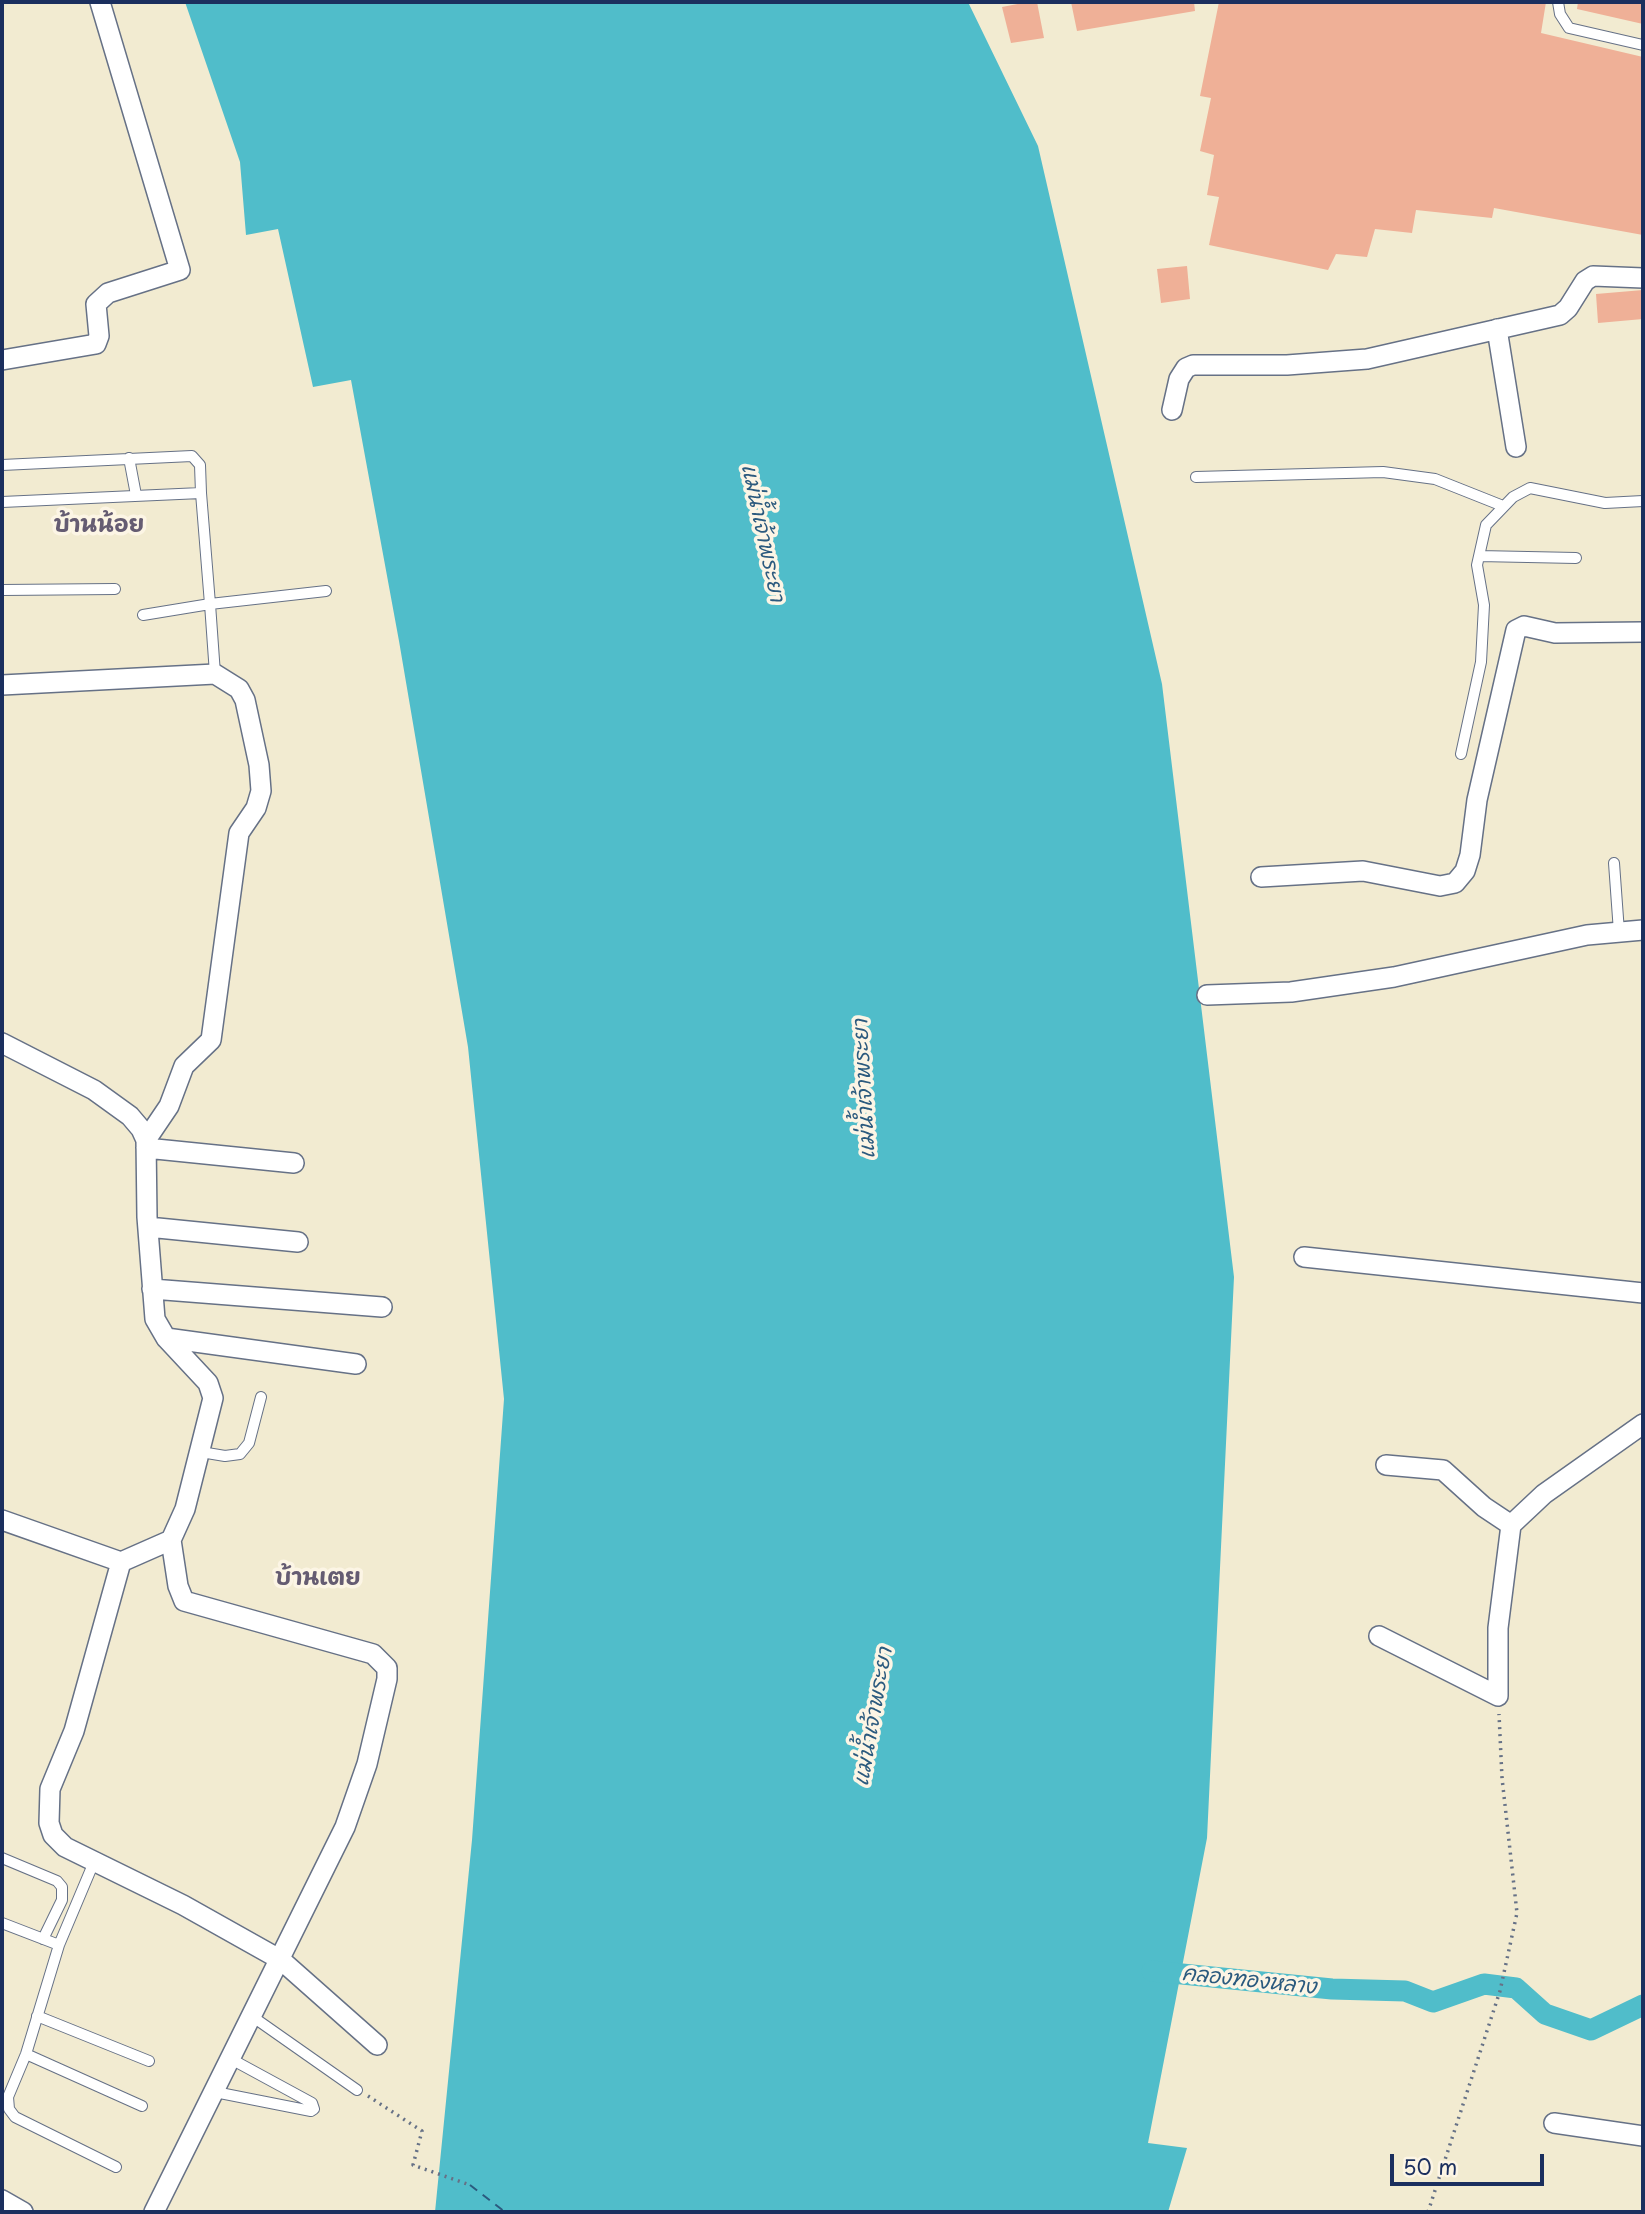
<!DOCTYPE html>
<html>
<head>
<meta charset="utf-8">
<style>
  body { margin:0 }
  #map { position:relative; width:1645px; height:2214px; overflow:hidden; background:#f2ebd1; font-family:"Playpen Sans",sans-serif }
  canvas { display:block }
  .frame { position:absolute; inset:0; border:4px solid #1b2f5e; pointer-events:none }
  .scale { position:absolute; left:1390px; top:2154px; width:154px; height:32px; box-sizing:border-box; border:4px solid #1b2f5e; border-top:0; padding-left:9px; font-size:21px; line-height:24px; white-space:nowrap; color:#1b2f5e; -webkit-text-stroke:5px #fcf5e5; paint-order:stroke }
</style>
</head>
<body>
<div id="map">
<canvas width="1645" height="2214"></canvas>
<div class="frame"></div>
<div class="scale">50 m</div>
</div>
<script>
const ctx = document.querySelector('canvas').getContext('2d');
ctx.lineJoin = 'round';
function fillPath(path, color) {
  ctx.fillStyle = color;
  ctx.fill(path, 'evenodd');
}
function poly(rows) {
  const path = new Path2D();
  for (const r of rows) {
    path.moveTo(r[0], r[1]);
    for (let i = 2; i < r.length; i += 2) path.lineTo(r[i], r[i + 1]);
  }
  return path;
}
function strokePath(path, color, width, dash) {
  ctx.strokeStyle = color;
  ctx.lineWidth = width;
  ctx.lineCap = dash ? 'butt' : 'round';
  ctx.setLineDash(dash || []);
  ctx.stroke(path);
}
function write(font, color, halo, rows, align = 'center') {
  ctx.font = font + ' "Playpen Sans","Playpen Sans Thai",sans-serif';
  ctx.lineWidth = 7;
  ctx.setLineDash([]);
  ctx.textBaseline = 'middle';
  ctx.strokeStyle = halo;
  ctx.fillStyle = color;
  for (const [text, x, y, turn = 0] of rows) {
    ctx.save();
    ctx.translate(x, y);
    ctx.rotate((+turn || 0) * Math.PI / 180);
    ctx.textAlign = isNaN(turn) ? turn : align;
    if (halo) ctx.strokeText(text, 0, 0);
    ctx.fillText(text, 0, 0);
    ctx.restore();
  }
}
const water = poly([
  [185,2,968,2,1038,146,1162,684,1234,1277,1207,1838,1148,2143,1187,2148,1168,2212,435,2212,472,1840,504,1399,468,1047,399,641,351,380,313,387,278,229,246,235,240,162]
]);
const canal = poly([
  [1152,1971,1332,1989,1405,1991,1433,2002,1484,1984,1516,1988,1545,2014,1591,2030,1643,2005]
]);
const ferry = poly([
  [470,2185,505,2212]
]);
const building = poly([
  [1028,2,1037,2,1044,38,1011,43,1002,7],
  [1071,2,1194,2,1195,11,1077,31],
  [1219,2,1546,2,1541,33,1643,57,1643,235,1494,208,1492,218,1416,210,1412,233,1375,229,1367,257,1336,254,1328,270,1209,245,1219,197,1207,195,1214,155,1200,151,1211,98,1200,96],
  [1578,2,1643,2,1643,24,1577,9],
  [1187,266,1190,299,1161,303,1157,269],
  [1643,290,1643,319,1598,323,1596,294]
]);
const path = poly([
  [368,2096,422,2131,413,2165,470,2185],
  [1428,2212,1500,1991,1517,1913,1502,1778,1499,1714]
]);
const lane = poly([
  [1558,2,1560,14,1569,28,1643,45],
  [129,458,136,495],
  [2,465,192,456,200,465,201,493],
  [1196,477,1383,472,1435,479,1503,506],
  [2,502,201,493,210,604,326,591],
  [1479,556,1576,558],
  [2,590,115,589],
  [143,615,210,604,215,674],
  [1461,754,1481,662,1484,605,1477,565,1486,525,1513,497,1530,488,1605,503,1643,501],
  [1614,863,1619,932],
  [201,1452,225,1456,240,1454,249,1443,261,1397],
  [2,1858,57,1881,62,1887,62,1900,43,1939],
  [94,1862,59,1945,26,2054,8,2097,9,2109,15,2117,116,2167],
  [2,1923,59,1945],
  [37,2016,149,2061],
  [253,2017,357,2090],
  [26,2054,142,2106],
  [215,2092,311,2111,314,2109,312,2103,231,2059]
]);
const street = poly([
  [1497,329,1516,447],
  [2,360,96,344,99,336,96,304,108,293,180,270,100,2],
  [1172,410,1179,379,1186,368,1193,365,1287,365,1367,359,1560,315,1568,308,1585,281,1593,276,1643,278],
  [2,685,215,674,239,689,245,700,259,765,261,791,256,808,239,833,211,1040,184,1066,169,1106,146,1140],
  [1261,877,1363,871,1440,886,1455,883,1465,871,1470,855,1477,800,1516,630,1524,626,1555,633,1643,632],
  [1207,995,1291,992,1394,977,1587,935,1643,930],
  [2,1043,94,1090,130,1116,141,1129,146,1140,147,1217,155,1319,166,1338,208,1383,213,1398,185,1509,171,1540,121,1562],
  [146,1148,294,1163],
  [148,1227,298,1242],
  [1304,1257,1643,1293],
  [152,1289,382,1307],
  [166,1338,356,1364],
  [1386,1465,1443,1470,1484,1507,1511,1525],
  [2,1520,121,1562,74,1731,50,1789,49,1823,53,1835,65,1847,183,1905,281,1960,377,2045],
  [1379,1636,1498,1696,1498,1628,1511,1525,1544,1494,1643,1424],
  [1554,2123,1643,2136],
  [2,2200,23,2212],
  [154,2212,345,1827,367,1764,387,1679,387,1668,373,1654,184,1601,178,1586,171,1540]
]);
const waterNames = [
  ["แม่น้ำเจ้าพระยา",762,533,78],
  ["แม่น้ำเจ้าพระยา",865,1089,-93],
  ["แม่น้ำเจ้าพระยา",874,1717,-80],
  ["คลองทองหลาง",1249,1981,6]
];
const quarterNames = [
  ["บ้านน้อย",99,526],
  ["บ้านเตย",318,1579]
];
fillPath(water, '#50bdca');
strokePath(canal, '#50bdca', 21);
strokePath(ferry, '#2b5a7e', 2, [9, 7]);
fillPath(building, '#efb097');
strokePath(lane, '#667186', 12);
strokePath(street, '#667186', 22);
strokePath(path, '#667186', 3.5, [2, 5]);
strokePath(lane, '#fff', 10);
strokePath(street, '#fff', 19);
write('italic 21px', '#2b5a7e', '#fcf5e5', waterNames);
write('bold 23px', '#655c72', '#fcf5e5', quarterNames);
</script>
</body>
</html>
